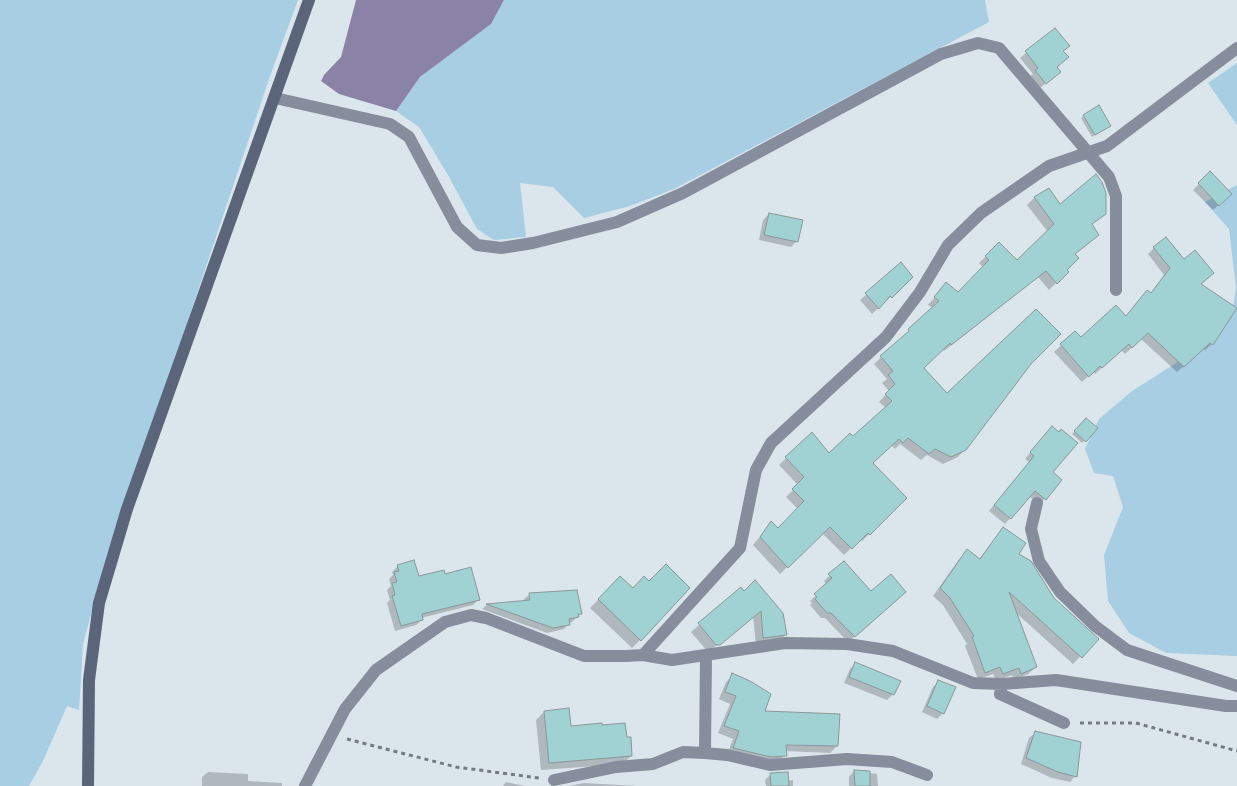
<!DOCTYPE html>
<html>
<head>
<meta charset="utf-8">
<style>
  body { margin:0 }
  canvas { display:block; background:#dae6ec }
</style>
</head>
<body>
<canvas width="1237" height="786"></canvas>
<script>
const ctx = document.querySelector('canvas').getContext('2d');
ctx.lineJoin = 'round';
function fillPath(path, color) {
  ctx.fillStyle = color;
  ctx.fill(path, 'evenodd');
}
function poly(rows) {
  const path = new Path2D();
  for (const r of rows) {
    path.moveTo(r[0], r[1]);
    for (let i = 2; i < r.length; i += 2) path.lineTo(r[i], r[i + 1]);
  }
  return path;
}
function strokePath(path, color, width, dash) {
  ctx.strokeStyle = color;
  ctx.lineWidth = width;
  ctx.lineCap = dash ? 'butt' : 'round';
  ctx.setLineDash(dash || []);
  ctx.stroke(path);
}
const green = poly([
  [0,0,298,0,270,76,98,589,83,644,79,710,67,706,43,761,29,786,0,786],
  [504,0,985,0,989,22,674,189,630,206,584,218,553,187,520,183,526,237,494,240,477,229,448,175,419,127,396,111,420,77,491,24],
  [1237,63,1237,125,1208,83],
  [1237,185,1237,656,1166,653,1129,633,1108,601,1104,555,1123,507,1113,476,1094,473,1085,449,1099,419,1132,391,1206,344,1232,314,1236,287,1229,229,1205,202]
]);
const water = poly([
  [356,0,504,0,491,24,420,77,396,111,339,94,321,81,324,75,341,57]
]);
const shadow = poly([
  [1055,29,1068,46,1062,52,1056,67,1054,77,1040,88,1030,76,1033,74,1020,58],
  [1084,116,1107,128,1092,137,1081,118],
  [1210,173,1230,194,1213,210,1193,190],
  [1049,190,1060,206,1105,213,1091,225,1098,235,1074,255,1065,270,1067,272,1049,290,1038,277,944,351,942,349,922,368,947,395,1030,363,965,449,958,457,943,464,927,455,921,460,900,444,895,449,891,445,871,463,905,498,862,541,860,539,844,555,822,533,780,574,753,545,771,523,777,530,798,509,786,497,798,485,779,465,812,433,829,455,853,438,886,408,879,402,889,391,882,383,887,379,874,364,933,308,928,305,946,284,958,293,983,267,979,263,999,244,1017,262,1048,232,1027,205,1034,198],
  [769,214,797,241,791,247,759,240,763,220],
  [1154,248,1199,285,1212,344,1205,350,1203,349,1177,372,1141,339,1125,354,1121,350,1095,374,1093,372,1082,382,1054,352,1075,332,1081,338,1125,317,1147,291,1150,294,1164,275,1148,254],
  [901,264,912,277,872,314,860,300],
  [1086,419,1096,428,1082,443,1072,434],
  [1046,433,1051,473,1061,480,1039,505,1029,496,1005,524,989,511,1029,462,1025,459],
  [1004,528,1018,554,1053,598,1097,639,1073,664,1014,611,1036,667,1028,674,1014,680,1012,675,996,681,993,674,978,679,965,646,967,644,943,605,933,596,960,558,968,551,979,559],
  [844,562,871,593,899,598,848,642,825,618,821,618,810,605,812,603,810,601,827,585,824,581],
  [398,566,418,578,444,575,479,599,473,605,421,618,422,620,416,625,395,631,387,603,390,600,387,590,391,586,389,579,393,575,392,572],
  [620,578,640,640,632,648,590,608],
  [740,589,786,634,778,642,756,645,753,616,708,652,691,632],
  [530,594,581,613,572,622,569,623,564,629,547,633,482,609,487,605,524,601,524,599],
  [855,664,893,694,887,700,844,683,850,669],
  [733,675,764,712,837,746,830,753,785,751,785,755,778,762,727,755,733,739,718,733,730,704,719,699,726,682],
  [939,681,943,713,937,719,922,712,933,687],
  [544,712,570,727,631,756,623,764,541,770,536,720],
  [1035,733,1075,776,1070,782,1052,778,1021,764,1029,738],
  [854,771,877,774,878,786,849,786,849,777],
  [208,772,248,774,248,781,282,783,282,786,202,786,202,777],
  [771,774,787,781,793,780,793,786,766,786,765,780],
  [506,782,525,786,503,786],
  [584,783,637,786,569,786]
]);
const building = poly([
  [1055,28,1070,46,1063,51,1069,57,1057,67,1061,72,1046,84,1035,70,1038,68,1025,51,1055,28],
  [1099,105,1111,126,1095,135,1083,115,1099,105],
  [1210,171,1232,194,1219,206,1198,183,1210,171],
  [1096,174,1102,182,1106,193,1106,214,1092,224,1099,235,1075,254,1079,258,1067,270,1069,272,1057,284,1046,271,951,345,950,343,924,368,947,393,1036,309,1061,334,1031,364,966,450,951,457,935,449,929,454,908,438,903,443,899,439,873,463,907,498,870,535,868,533,852,549,830,527,788,568,760,537,771,521,778,528,804,501,792,489,804,477,785,457,812,432,829,453,850,433,853,436,892,401,885,394,895,384,888,375,893,371,880,356,909,331,908,329,939,301,934,297,946,282,958,292,989,260,985,256,999,242,1017,260,1054,224,1034,197,1049,188,1060,204,1096,174],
  [769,213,803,220,798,242,764,235,769,213],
  [1166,237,1184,259,1195,250,1214,273,1201,284,1237,308,1213,345,1210,343,1184,367,1148,333,1132,348,1129,344,1102,368,1100,366,1089,377,1060,344,1075,331,1081,337,1116,305,1126,316,1147,290,1151,293,1170,268,1153,247,1166,237],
  [901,262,913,277,892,298,890,296,879,309,865,293,901,262],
  [1086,418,1098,428,1086,442,1074,431,1086,418],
  [1052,426,1059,432,1061,429,1078,443,1053,472,1062,480,1046,500,1035,491,1011,519,994,505,1034,456,1030,452,1052,426],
  [1003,527,1026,543,1019,554,1031,561,1054,598,1099,639,1082,658,1009,592,1037,667,1021,674,1019,668,1003,674,1000,667,985,673,972,637,974,636,950,598,940,588,967,549,980,559,1003,527],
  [414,560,419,576,444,570,445,574,471,567,480,600,422,614,423,620,401,626,392,596,395,595,392,583,397,582,394,572,399,571,397,565,414,560],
  [844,561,871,591,891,574,906,592,855,637,831,613,827,613,815,599,817,597,814,594,832,578,828,574,844,561],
  [666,564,690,588,641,641,598,599,620,576,633,588,644,576,649,581,666,564],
  [755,580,783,613,787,635,763,638,761,611,720,645,716,645,698,623,741,587,744,591,755,580],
  [577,590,582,614,578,614,579,617,569,619,570,625,553,628,486,604,530,600,529,593,577,590],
  [855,662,901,681,894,695,849,677,855,662],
  [732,673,750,681,771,694,765,711,840,714,838,746,786,745,787,756,771,757,733,748,739,731,724,726,736,696,725,692,732,673],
  [938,680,956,687,944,714,927,706,938,680],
  [569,708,571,726,602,723,602,725,625,723,627,737,631,737,632,756,549,763,544,711,569,708],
  [1035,731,1081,742,1077,777,1058,772,1026,758,1035,731],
  [854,770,870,771,870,786,855,786,854,770],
  [788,772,789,786,771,786,770,773,788,772]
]);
const path = poly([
  [1080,723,1136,723,1237,751],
  [347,739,456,767,539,778]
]);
const street = poly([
  [275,98,390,124,409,137,457,227,477,245,501,248,533,243,617,222,683,193,941,54,978,43,999,48,1109,177,1116,196,1116,290],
  [1037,503,1031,529,1039,561,1060,592,1095,626,1127,650,1237,686],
  [643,655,740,548,756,470,771,443,886,337,920,292,948,245,981,213,1049,166,1107,146,1237,48],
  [1002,684,1000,694,1064,723],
  [705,753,727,755,770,765,847,759,892,762,927,775],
  [554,780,616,767,653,764,683,752,705,753,706,655],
  [305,786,345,709,376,670,445,622,471,615,486,618,584,656,626,656,643,655,672,660,785,643,847,644,893,651,973,683,1002,684,1056,680,1226,706,1237,706]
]);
const secondary = poly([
  [88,786,89,680,99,603,127,509,309,0]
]);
fillPath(green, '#a7cee3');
fillPath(water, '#8b83a6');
fillPath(shadow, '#0003');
fillPath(building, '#a0d2d4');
strokePath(building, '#8a9798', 1);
strokePath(path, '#747c80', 3, [4, 4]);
strokePath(street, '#868d9c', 12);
strokePath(secondary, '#5a6579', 12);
</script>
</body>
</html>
